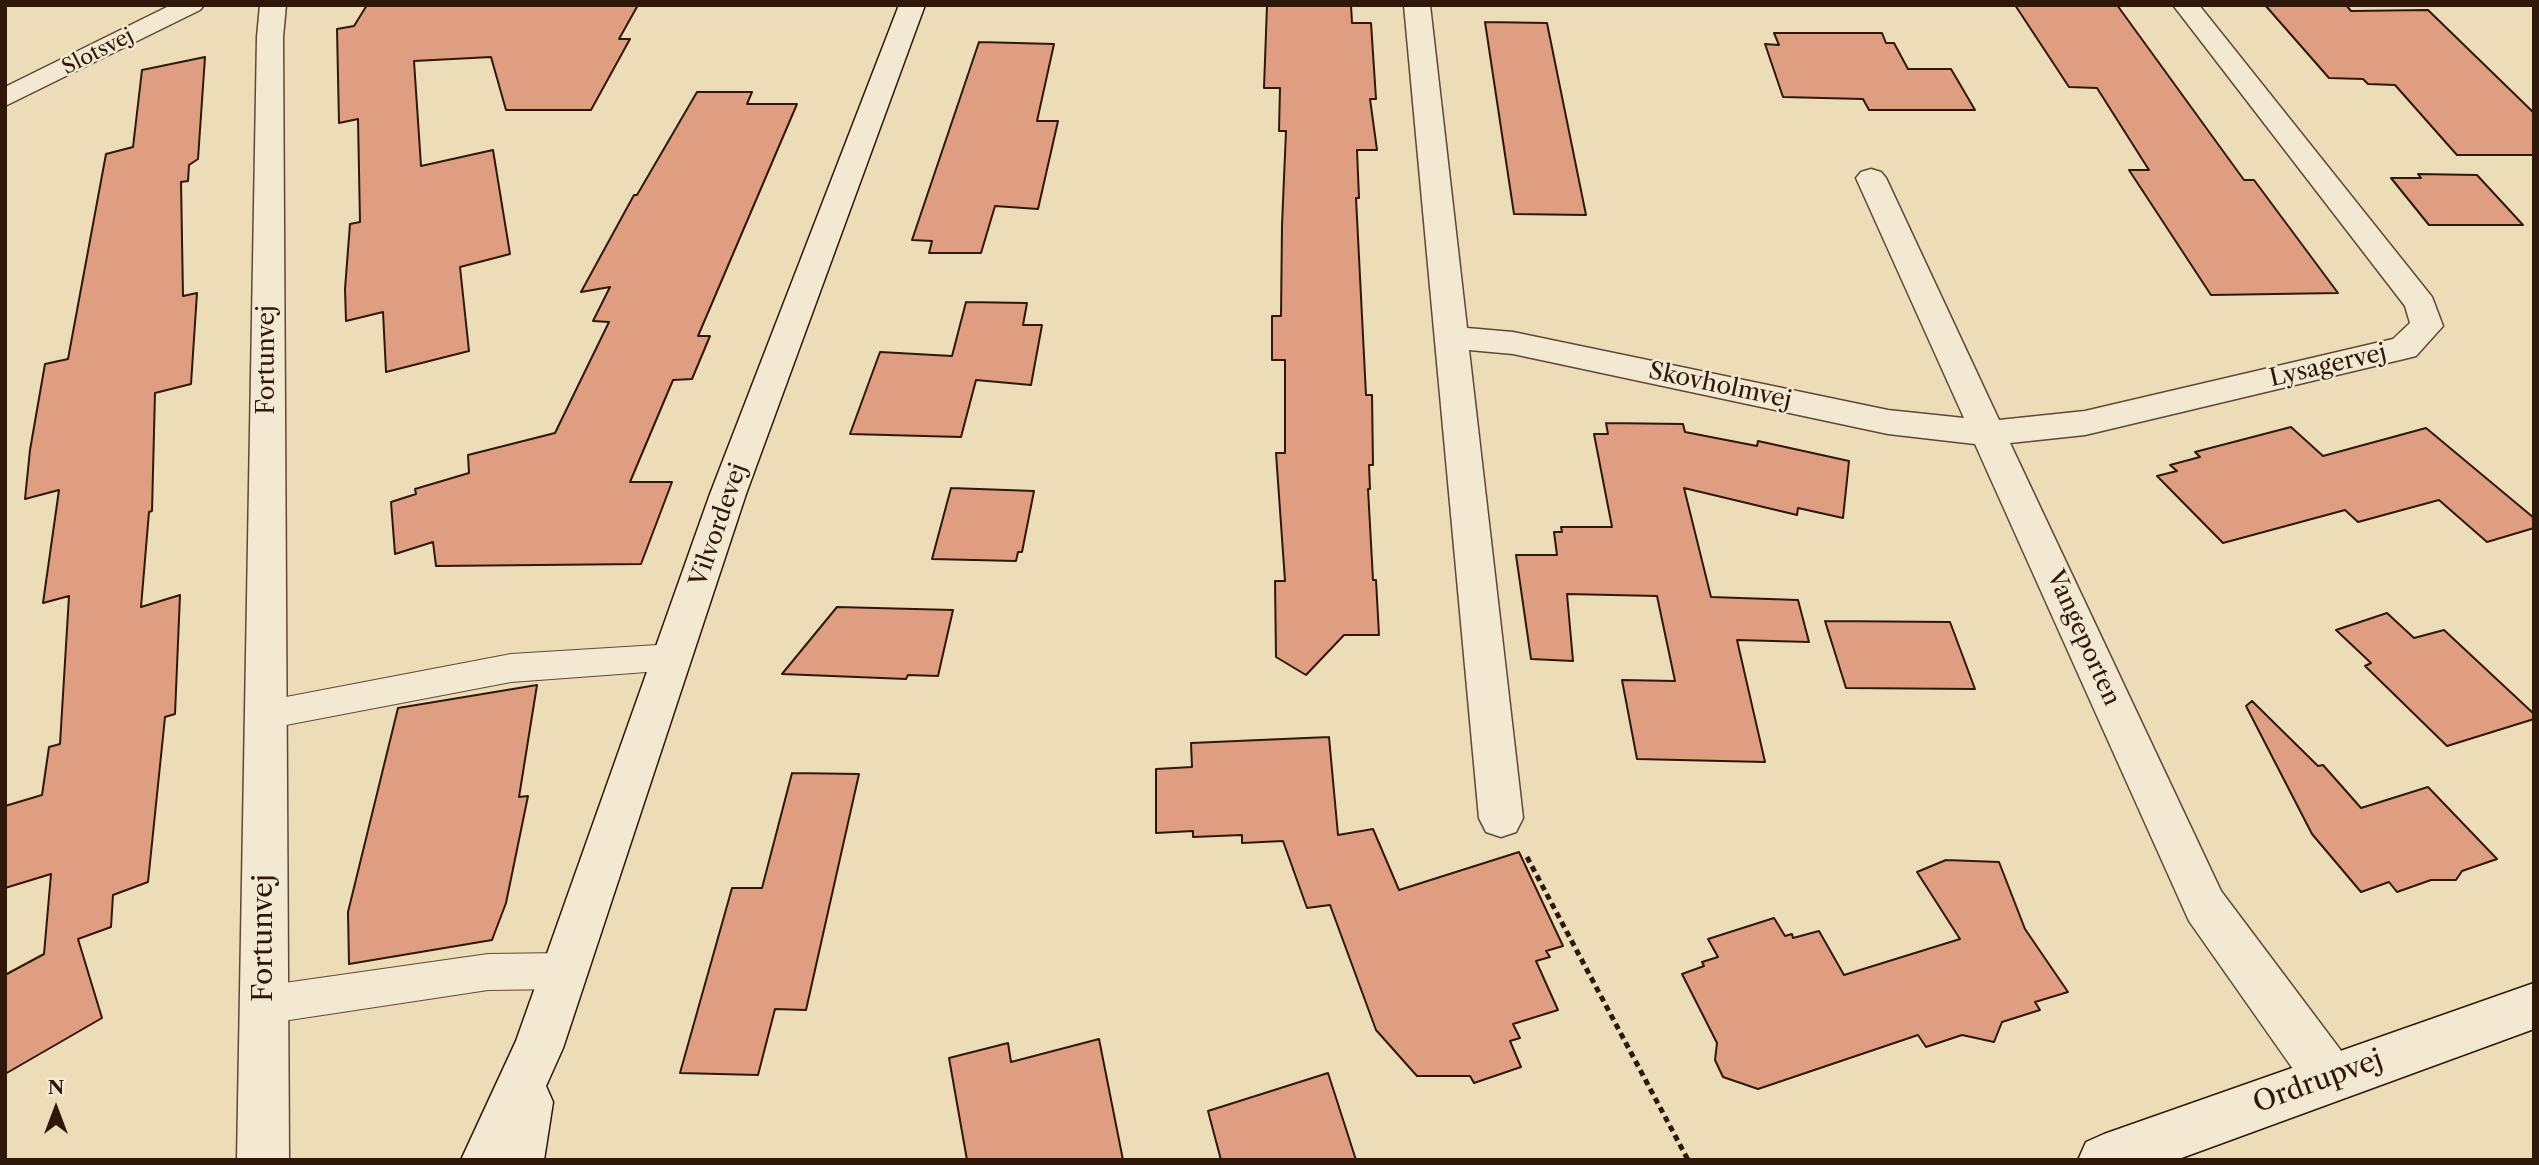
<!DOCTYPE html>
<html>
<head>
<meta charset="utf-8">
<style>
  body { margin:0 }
  #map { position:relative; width:2539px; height:1165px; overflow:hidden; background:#ecdcb8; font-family:"Libre Caslon Text",serif }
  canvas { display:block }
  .frame { position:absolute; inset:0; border:7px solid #2f180a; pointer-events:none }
  .north { position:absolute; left:21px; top:1074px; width:70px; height:70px; -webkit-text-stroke:5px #f3e8d1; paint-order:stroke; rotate:0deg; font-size:19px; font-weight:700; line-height:28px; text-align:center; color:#2f180a }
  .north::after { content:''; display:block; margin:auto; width:24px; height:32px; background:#2f180a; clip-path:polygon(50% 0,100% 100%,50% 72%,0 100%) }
</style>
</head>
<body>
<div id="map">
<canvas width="2539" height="1165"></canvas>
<div class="frame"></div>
<div class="north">N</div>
</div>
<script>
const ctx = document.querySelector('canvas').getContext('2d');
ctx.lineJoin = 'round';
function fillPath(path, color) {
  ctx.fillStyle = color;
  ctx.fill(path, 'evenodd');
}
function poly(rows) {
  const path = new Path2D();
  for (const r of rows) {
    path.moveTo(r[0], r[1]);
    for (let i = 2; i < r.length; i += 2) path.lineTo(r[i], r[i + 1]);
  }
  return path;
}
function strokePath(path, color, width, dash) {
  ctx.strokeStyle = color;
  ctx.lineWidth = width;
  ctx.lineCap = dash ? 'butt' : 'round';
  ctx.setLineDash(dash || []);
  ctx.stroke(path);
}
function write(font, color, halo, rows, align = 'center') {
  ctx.font = font + ' "Libre Caslon Text",serif';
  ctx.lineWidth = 5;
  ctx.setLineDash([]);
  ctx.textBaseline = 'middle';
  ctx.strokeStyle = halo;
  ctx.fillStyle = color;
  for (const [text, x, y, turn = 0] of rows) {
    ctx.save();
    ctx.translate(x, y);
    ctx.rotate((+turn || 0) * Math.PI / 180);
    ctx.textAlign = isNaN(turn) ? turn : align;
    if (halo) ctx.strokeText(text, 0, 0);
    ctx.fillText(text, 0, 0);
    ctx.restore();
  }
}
const building = poly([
  [367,5,638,5,619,39,630,39,591,110,506,110,491,57,414,61,421,166,493,150,510,254,460,267,469,351,386,372,383,312,346,321,345,289,350,224,360,222,358,119,339,123,337,29,354,26,367,5],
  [1267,5,1351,5,1352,23,1371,23,1376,99,1370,99,1377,150,1357,150,1359,198,1356,198,1366,395,1372,395,1373,465,1369,465,1370,489,1368,489,1373,580,1376,580,1379,635,1344,635,1306,675,1276,657,1275,581,1285,581,1276,453,1285,453,1285,360,1272,360,1272,316,1281,316,1282,225,1286,131,1279,131,1280,88,1264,88,1267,5],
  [2015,5,2117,5,2244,180,2254,180,2338,293,2211,295,2129,170,2149,170,2097,88,2069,87,2015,5],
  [2265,5,2346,5,2351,11,2428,10,2534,113,2534,155,2457,155,2395,85,2368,84,2363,79,2329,78,2265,5],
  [1485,22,1547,23,1586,215,1514,214,1485,22],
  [1774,33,1882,33,1886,43,1894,43,1908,69,1951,69,1975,110,1869,110,1863,99,1783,97,1765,44,1779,45,1774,33],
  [979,42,1054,44,1037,121,1058,121,1038,209,995,206,981,253,929,253,932,241,912,240,979,42],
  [205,57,198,159,189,165,188,181,181,182,183,296,197,293,191,384,155,393,152,511,149,512,141,607,180,595,175,714,165,717,148,882,113,895,111,927,78,939,102,1018,5,1074,5,975,44,954,51,874,5,888,5,806,42,795,49,747,60,744,69,596,43,603,59,490,25,499,30,450,45,364,68,359,106,154,133,147,142,70,205,57],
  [697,92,752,92,747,104,797,104,698,336,710,336,692,379,673,380,630,482,672,482,641,564,436,566,433,542,395,554,391,502,416,494,415,489,469,473,468,455,555,433,609,322,593,321,610,287,581,292,634,195,637,195,697,92],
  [2418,174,2477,175,2523,225,2429,225,2391,178,2421,178,2418,174],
  [966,302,1027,303,1023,325,1042,325,1031,385,976,380,961,437,850,434,880,352,952,356,966,302],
  [1606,423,1683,424,1685,432,1757,446,1758,441,1849,461,1843,518,1798,508,1797,515,1684,488,1711,597,1798,600,1809,642,1737,640,1765,762,1637,759,1622,680,1675,681,1657,596,1567,594,1573,661,1531,659,1516,555,1557,555,1554,532,1562,532,1561,527,1612,527,1594,434,1608,434,1606,423],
  [2291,427,2323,456,2426,428,2534,518,2534,528,2487,542,2439,500,2358,522,2345,510,2223,543,2157,476,2177,471,2170,465,2200,457,2195,452,2291,427],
  [951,488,1034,491,1022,552,1018,552,1016,561,932,559,951,488],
  [837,607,953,610,938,676,908,675,906,679,782,674,837,607],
  [2387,613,2414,638,2444,630,2534,714,2534,719,2447,746,2365,666,2371,663,2336,630,2387,613],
  [1825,621,1950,622,1975,689,1846,688,1825,621],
  [537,685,519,797,528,796,506,903,492,940,349,964,348,912,398,708,537,685],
  [2252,701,2318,766,2323,765,2361,808,2428,787,2497,859,2462,871,2456,880,2431,880,2397,892,2389,882,2361,892,2312,834,2246,706,2252,701],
  [1329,737,1338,835,1373,829,1399,890,1519,852,1563,946,1546,951,1550,957,1536,961,1558,1010,1513,1024,1520,1038,1510,1041,1521,1067,1474,1083,1470,1076,1417,1076,1376,1030,1330,905,1307,908,1283,841,1242,843,1242,835,1193,837,1193,831,1156,833,1156,769,1192,767,1191,743,1329,737],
  [792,773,859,774,806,1010,775,1009,758,1075,680,1073,732,888,762,888,792,773],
  [1946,860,1999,862,2025,929,2068,992,2035,1002,2040,1010,2002,1022,1994,1042,1962,1035,1926,1047,1918,1035,1758,1089,1723,1077,1715,1060,1717,1043,1682,974,1704,966,1702,962,1718,957,1708,939,1774,918,1785,936,1792,934,1793,938,1819,931,1844,975,1960,939,1917,872,1946,860],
  [1099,1039,1123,1160,967,1160,949,1058,1008,1043,1011,1062,1099,1039],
  [1328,1073,1356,1160,1221,1160,1208,1111,1328,1073]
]);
const path = poly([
  [1527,857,1688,1160]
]);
const lane = poly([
  [674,644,686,648,690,657,686,666,674,670,511,682,265,729,253,725,248,715,253,705,265,701,511,654,674,644],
  [564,953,578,958,583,971,578,984,564,989,488,990,263,1024,249,1018,243,1005,249,992,263,986,488,954,564,953]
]);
const street = poly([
  [171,5,204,5,200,10,5,106,5,87,171,5],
  [260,5,286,5,283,37,289,1160,237,1160,257,37,260,5],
  [1404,5,1430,5,1467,328,1513,332,1888,410,1964,418,1856,178,1861,172,1871,169,1881,172,1886,178,1999,420,2085,411,2393,339,2410,323,2405,306,2173,5,2199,5,2432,297,2443,326,2416,356,2404,359,2085,435,2010,443,2221,891,2348,1060,2355,1078,2348,1096,2330,1103,2312,1096,2189,921,1975,444,1888,434,1513,354,1469,350,1523,818,1516,832,1501,837,1486,832,1479,818,1404,5]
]);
const secondary = poly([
  [899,5,925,5,746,494,563,1048,546,1086,553,1102,544,1160,461,1160,516,1041,710,494,899,5],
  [2534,983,2534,1029,2176,1160,2078,1160,2086,1142,2104,1134,2534,983]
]);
const farStreetnames = [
  ["Slotsvej",98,52,-27]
];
const streetNames = [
  ["Fortunvej",267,360,-90],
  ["Lysagervej",2328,366,-13],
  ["Skovholmvej",1720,386,12],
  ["Vilvordevej",719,525,-71],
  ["Vangeporten",2083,638,66]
];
const nearStreetnames = [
  ["Fortunvej",264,938,-90],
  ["Ordrupvej",2318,1082,-20]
];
fillPath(building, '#df9e82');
strokePath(building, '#2f180a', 2);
strokePath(lane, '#5e4936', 2);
strokePath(street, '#5e4936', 3);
strokePath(secondary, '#2f180a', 3);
strokePath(path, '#2f180a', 5, [6, 4.5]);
fillPath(lane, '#f3e8d1');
fillPath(street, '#f3e8d1');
fillPath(secondary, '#f3e8d1');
write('21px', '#2f180a', '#f3e8d1', farStreetnames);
write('24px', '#2f180a', '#f3e8d1', streetNames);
write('28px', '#2f180a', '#f3e8d1', nearStreetnames);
</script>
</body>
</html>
